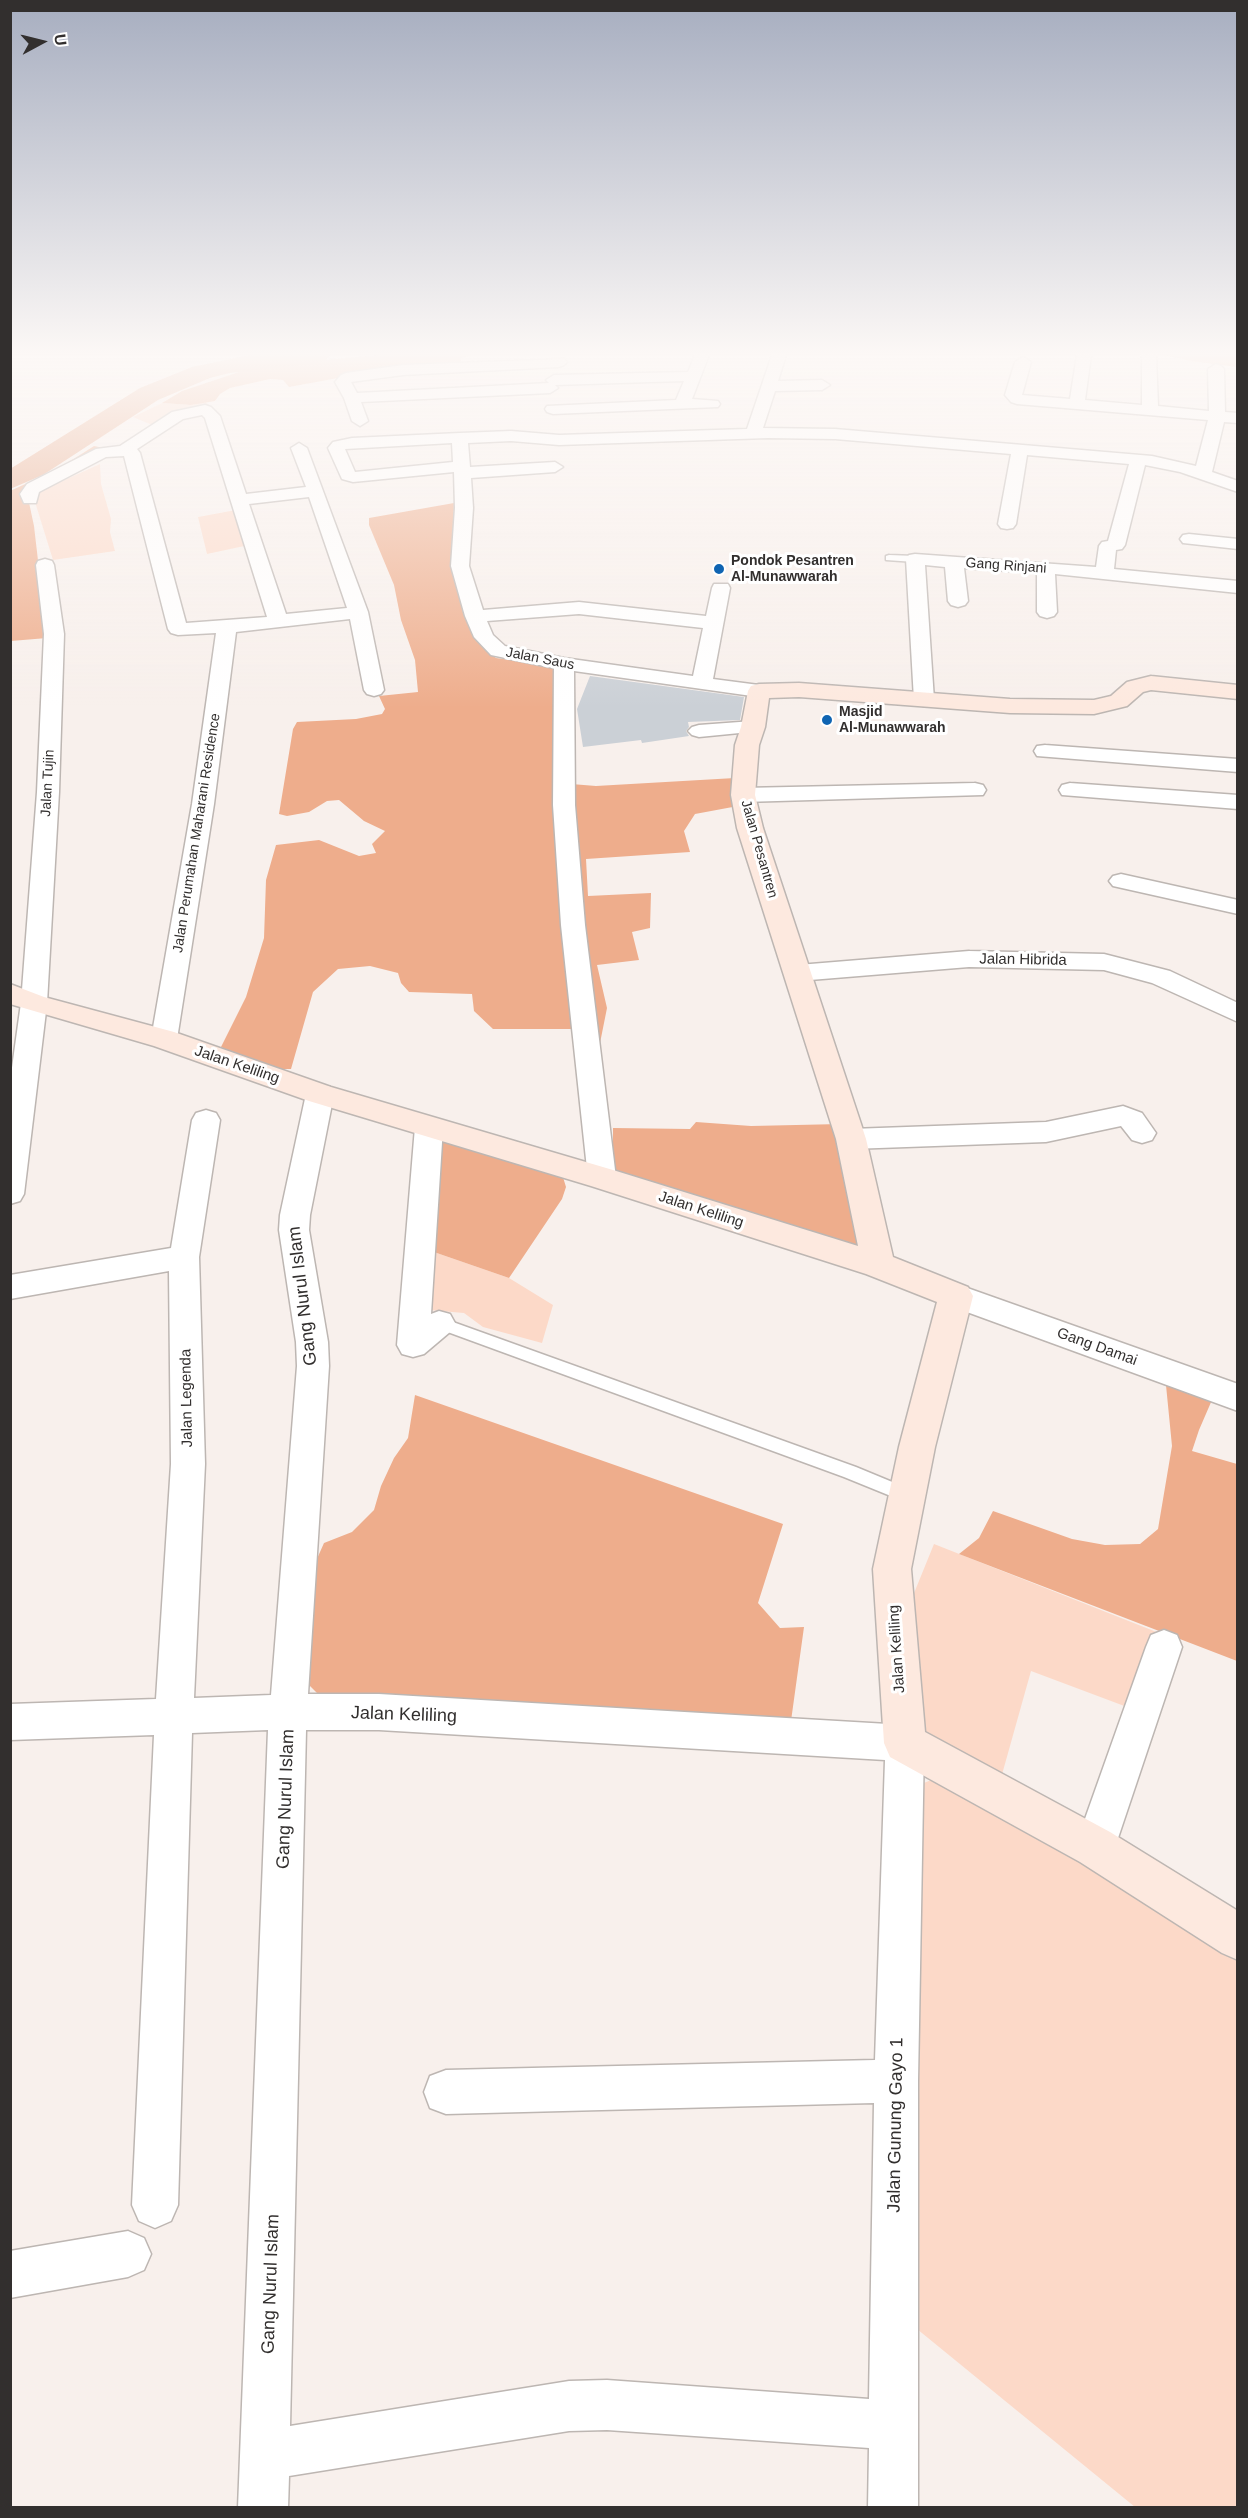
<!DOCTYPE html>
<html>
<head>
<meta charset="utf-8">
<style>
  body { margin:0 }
  #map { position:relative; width:1248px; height:2518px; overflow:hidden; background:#f8f0ec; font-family:Arial,sans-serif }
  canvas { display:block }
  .frame { position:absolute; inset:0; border:12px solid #322f2e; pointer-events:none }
  .north { position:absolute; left:12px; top:12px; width:60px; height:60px; -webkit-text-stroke:4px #fff; paint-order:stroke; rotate:83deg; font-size:16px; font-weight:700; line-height:24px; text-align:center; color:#322f2e }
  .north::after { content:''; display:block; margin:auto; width:21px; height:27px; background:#322f2e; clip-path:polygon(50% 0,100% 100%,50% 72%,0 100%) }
</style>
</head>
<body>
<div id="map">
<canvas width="1248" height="2518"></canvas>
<div class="frame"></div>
<div class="north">U</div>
</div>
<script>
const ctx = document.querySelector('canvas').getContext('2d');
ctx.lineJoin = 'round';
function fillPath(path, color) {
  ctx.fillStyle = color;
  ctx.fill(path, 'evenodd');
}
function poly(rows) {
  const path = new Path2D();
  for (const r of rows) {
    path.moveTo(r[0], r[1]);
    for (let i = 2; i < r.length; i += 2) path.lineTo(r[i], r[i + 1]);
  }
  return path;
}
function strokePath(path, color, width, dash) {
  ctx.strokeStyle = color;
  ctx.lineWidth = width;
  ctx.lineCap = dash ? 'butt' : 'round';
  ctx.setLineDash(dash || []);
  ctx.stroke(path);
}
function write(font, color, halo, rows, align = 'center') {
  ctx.font = font + ' Arial,sans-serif';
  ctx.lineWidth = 6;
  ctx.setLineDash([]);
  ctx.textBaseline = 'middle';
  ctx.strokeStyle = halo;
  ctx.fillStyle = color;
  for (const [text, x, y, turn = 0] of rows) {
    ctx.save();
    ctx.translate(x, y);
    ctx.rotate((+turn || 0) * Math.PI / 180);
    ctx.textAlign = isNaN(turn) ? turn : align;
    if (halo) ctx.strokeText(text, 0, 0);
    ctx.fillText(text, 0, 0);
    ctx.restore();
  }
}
const green = poly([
  [206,402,208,405,186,409,152,425,133,417,162,403,191,405],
  [100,464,101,484,111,519,110,532,115,551,53,560,35,502,38,492],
  [236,510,249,545,207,554,198,517],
  [431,1251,509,1278,553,1305,542,1343,483,1327,464,1313,429,1310],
  [934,1544,1159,1633,1127,1707,1031,1671,1001,1778,914,1741,910,1603],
  [934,1779,1237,1947,1237,2507,1135,2507,906,2320,911,1788]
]);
const forest = poly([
  [379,355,473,355,461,358,460,366,338,378,289,387,283,380,270,379,230,388,220,394,215,401,191,405,162,403,182,391,242,371,281,364],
  [1165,355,1237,355,1237,367,1191,361],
  [94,446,109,449,27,493,34,526,47,638,11,641,10,491,58,469],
  [454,503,453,565,475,634,482,647,496,658,560,667,559,783,596,786,735,778,738,806,695,814,684,831,690,852,586,859,588,896,651,893,650,928,632,932,639,960,597,965,607,1008,598,1053,578,1029,493,1029,474,1011,472,994,409,992,401,983,398,973,370,966,338,969,313,992,291,1069,266,1069,221,1047,246,997,264,938,266,880,276,845,319,840,359,856,376,853,372,844,385,831,364,821,339,800,327,801,309,812,287,816,279,814,293,729,297,722,356,719,382,714,385,709,379,696,418,692,415,660,401,620,394,585,369,525,369,518],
  [696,1122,751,1126,841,1124,866,1247,850,1248,613,1176,613,1128,690,1129],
  [435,1133,562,1174,566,1187,562,1199,509,1278,431,1251],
  [1165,1375,1215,1393,1199,1430,1192,1451,1237,1464,1237,1661,959,1554,979,1538,993,1511,1072,1539,1105,1545,1140,1544,1158,1529,1172,1446],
  [415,1395,783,1524,758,1603,780,1628,804,1627,791,1721,317,1693,309,1685,312,1570,324,1543,352,1532,374,1510,381,1486,394,1458,408,1438]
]);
const river = poly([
  [250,355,330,355,326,360,317,363,230,373,210,378,158,400,43,475,10,489,10,469,140,388,192,367,250,355]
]);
const building = poly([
  [590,676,744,697,740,720,688,722,689,727,686,731,689,736,642,743,641,740,583,747,577,709]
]);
const lane = poly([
  [889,555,915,556,920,559,915,562,886,560,886,556,889,555],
  [439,1317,856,1467,914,1491,916,1496,914,1501,908,1503,844,1477,434,1327,431,1323,434,1319,439,1317]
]);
const street = poly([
  [695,355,709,355,692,399,718,401,720,404,718,407,553,414,547,412,545,409,547,406,676,400,684,381,555,385,558,388,550,393,361,402,368,421,360,426,352,421,344,398,335,382,341,375,346,373,403,365,564,359,567,362,564,365,559,367,403,375,351,382,357,393,549,383,546,380,554,375,688,372,695,355],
  [772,355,786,355,778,381,822,380,830,385,822,390,775,391,763,428,835,429,1152,456,1196,466,1208,420,1017,404,1011,402,1005,395,1015,362,1023,357,1031,362,1022,395,1070,399,1077,355,1091,355,1085,400,1142,405,1142,355,1156,355,1158,406,1209,411,1208,369,1216,364,1221,366,1224,369,1225,412,1238,413,1238,423,1224,422,1212,472,1238,481,1238,492,1180,472,1145,465,1125,545,1122,549,1116,550,1114,569,1238,581,1238,593,1055,574,1057,612,1054,616,1047,618,1040,616,1037,612,1037,573,964,568,968,601,965,605,958,607,951,605,948,601,945,567,925,565,934,700,931,704,924,706,917,704,914,700,906,559,909,555,915,554,1096,567,1099,546,1102,542,1108,541,1129,464,1027,455,1016,524,1013,528,1007,529,1001,528,998,524,1011,454,835,439,768,438,559,445,511,441,468,443,470,467,555,462,563,467,555,472,471,478,473,508,469,566,483,610,579,602,706,616,712,588,714,584,728,584,730,588,713,679,759,685,766,687,769,691,766,695,759,697,574,671,575,805,585,925,616,1178,612,1185,602,1188,592,1185,588,1178,561,925,553,805,554,668,491,655,474,637,465,616,451,566,455,508,454,472,353,482,342,479,328,448,333,442,352,438,460,433,511,431,559,435,747,429,772,355],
  [452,443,453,462,355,472,345,449,452,443],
  [579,614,703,628,693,676,564,658,505,646,493,635,487,621,579,614],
  [205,405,211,407,220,416,246,494,306,487,291,448,299,443,307,448,368,612,384,690,381,694,374,696,367,694,364,690,350,619,236,632,214,804,177,1039,173,1045,164,1048,155,1045,151,1039,192,804,216,633,178,635,171,633,168,629,124,456,106,457,39,492,36,503,24,503,20,494,27,484,96,449,120,446,172,412,205,405],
  [202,415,205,418,267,617,186,623,140,453,137,449,183,419,202,415],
  [309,497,347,608,286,614,249,504,309,497],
  [1189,534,1238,539,1238,549,1183,543,1180,539,1183,535,1189,534],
  [45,559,52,561,54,565,64,634,59,792,47,1003,24,1194,20,1201,10,1204,10,1082,21,1003,37,792,44,634,36,565,38,561,45,559],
  [753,721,760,723,764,727,760,731,699,737,692,735,688,731,692,727,699,725,753,721],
  [1045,745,1238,759,1238,772,1037,756,1034,751,1037,746,1045,745],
  [975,783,983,785,986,790,983,795,743,802,735,800,732,795,735,790,743,788,975,783],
  [1070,783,1238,795,1238,809,1062,795,1059,790,1062,785,1070,783],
  [1121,874,1238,900,1238,914,1113,886,1109,881,1113,876,1121,874],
  [969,951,1104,954,1170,971,1238,1003,1238,1022,1152,983,1104,970,969,967,798,981,789,979,785,973,789,967,798,965,969,951],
  [320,1085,330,1087,334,1094,310,1215,309,1230,328,1342,329,1366,308,1694,379,1694,905,1725,918,1730,924,1743,918,2081,918,2508,868,2508,869,2448,607,2430,569,2431,289,2476,288,2508,238,2508,268,1730,192,1733,178,2205,171,2221,155,2228,139,2221,132,2205,154,1735,10,1740,10,1704,156,1699,171,1464,169,1271,10,1299,10,1275,171,1248,192,1120,196,1113,206,1110,216,1113,220,1120,199,1257,205,1464,194,1698,271,1695,297,1366,296,1342,279,1230,280,1215,306,1094,310,1087,320,1085],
  [306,1730,379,1730,885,1760,875,2060,446,2070,430,2076,424,2092,430,2108,446,2114,874,2103,869,2399,607,2380,569,2381,290,2426,306,1730],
  [1123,1106,1142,1113,1156,1133,1152,1140,1142,1143,1132,1140,1121,1126,1046,1142,851,1149,841,1146,837,1139,841,1132,851,1129,1046,1122,1123,1106],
  [429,1117,439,1120,443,1127,431,1314,439,1311,450,1314,455,1323,450,1332,424,1354,413,1357,402,1354,397,1345,415,1127,419,1120,429,1117],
  [956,1284,1238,1384,1238,1411,945,1304,941,1296,945,1288,956,1284],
  [1164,1630,1177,1635,1182,1647,1115,1847,1109,1861,1095,1867,1081,1861,1075,1847,1146,1647,1151,1635,1164,1630],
  [128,2231,144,2238,151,2254,144,2270,128,2277,10,2298,10,2251,128,2231]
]);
const secondary = poly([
  [1151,676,1238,685,1238,699,1151,690,1143,692,1127,706,1094,714,1010,713,799,697,769,698,765,727,759,745,755,795,763,828,866,1139,893,1257,968,1287,973,1296,935,1447,911,1569,925,1732,1110,1832,1238,1911,1238,1960,1222,1953,1080,1862,890,1757,884,1743,873,1569,899,1447,937,1302,866,1274,591,1186,309,1101,154,1046,10,1004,10,984,44,997,174,1032,331,1087,613,1170,858,1246,836,1139,737,828,731,795,735,745,741,727,748,691,751,686,759,684,799,683,1010,699,1094,700,1111,696,1127,682,1151,676]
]);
const markers = [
  [719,569,6,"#0f64b2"],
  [827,720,6,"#0f64b2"]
];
const farPoinames = [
  ["Pondok Pesantren",731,561],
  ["Al-Munawwarah",731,577],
  ["Masjid",839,712],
  ["Al-Munawwarah",839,728]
];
const farStreetnames = [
  ["Gang Rinjani",1006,566,4],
  ["Jalan Saus",540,659,11],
  ["Jalan Tujin",48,783,-87],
  ["Jalan Perumahan Maharani Residence",197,833,-81],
  ["Jalan Pesantren",759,849,74]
];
const streetNames = [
  ["Jalan Hibrida",1023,960,1],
  ["Jalan Keliling",237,1065,19],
  ["Jalan Keliling",701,1210,18],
  ["Gang Damai",1097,1347,20],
  ["Jalan Legenda",187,1398,-91],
  ["Jalan Keliling",897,1649,-94]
];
const nearStreetnames = [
  ["Gang Nurul Islam",303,1296,-97],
  ["Jalan Keliling",404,1715,2],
  ["Gang Nurul Islam",286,1799,-88],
  ["Jalan Gunung Gayo 1",896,2125,-89],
  ["Gang Nurul Islam",271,2284,-88]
];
fillPath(green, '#fcd9c8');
fillPath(forest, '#eead8c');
fillPath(river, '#e7a685');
fillPath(building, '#cbd0d6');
strokePath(lane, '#bdb6b2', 3);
strokePath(street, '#bdb6b2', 3);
strokePath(secondary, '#bdb6b2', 3);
fillPath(lane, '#fff');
fillPath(street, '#fff');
fillPath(secondary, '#fde9df');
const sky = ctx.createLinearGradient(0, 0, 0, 708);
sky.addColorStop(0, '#a7aec0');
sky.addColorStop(0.5, '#fcf8f6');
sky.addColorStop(1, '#fcf8f600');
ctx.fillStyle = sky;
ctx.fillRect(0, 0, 1248, 708);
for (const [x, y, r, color] of markers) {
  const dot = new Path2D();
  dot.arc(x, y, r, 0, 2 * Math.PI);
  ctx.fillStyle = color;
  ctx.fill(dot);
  strokePath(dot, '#fff', 2);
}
write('bold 14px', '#322f2e', '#fff', farPoinames, 'left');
write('14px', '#322f2e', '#fff', farStreetnames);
write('15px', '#322f2e', '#fff', streetNames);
write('18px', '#322f2e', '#fff', nearStreetnames);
</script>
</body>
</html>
